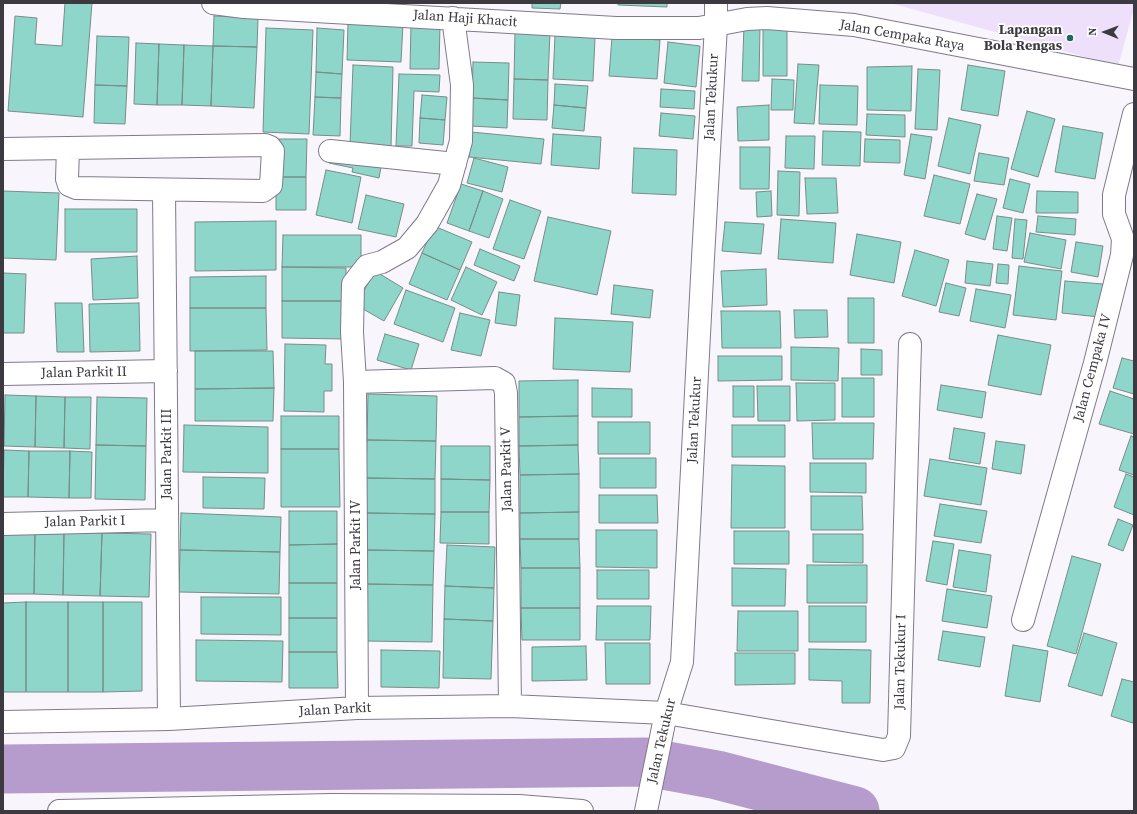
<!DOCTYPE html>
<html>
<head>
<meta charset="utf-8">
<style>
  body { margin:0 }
  #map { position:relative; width:1137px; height:814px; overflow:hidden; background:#f9f5fd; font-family:"Source Serif 4",serif }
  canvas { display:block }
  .frame { position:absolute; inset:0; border:4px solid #3d3941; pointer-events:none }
  .north { position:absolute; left:1085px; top:12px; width:40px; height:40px; -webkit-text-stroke:3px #fff; paint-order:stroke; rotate:271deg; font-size:11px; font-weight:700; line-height:16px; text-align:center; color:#3d3941 }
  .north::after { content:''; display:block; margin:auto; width:14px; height:18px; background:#3d3941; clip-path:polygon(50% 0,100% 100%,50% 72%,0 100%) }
</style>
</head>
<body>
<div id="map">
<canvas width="1137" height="814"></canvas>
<div class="frame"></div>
<div class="north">N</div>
</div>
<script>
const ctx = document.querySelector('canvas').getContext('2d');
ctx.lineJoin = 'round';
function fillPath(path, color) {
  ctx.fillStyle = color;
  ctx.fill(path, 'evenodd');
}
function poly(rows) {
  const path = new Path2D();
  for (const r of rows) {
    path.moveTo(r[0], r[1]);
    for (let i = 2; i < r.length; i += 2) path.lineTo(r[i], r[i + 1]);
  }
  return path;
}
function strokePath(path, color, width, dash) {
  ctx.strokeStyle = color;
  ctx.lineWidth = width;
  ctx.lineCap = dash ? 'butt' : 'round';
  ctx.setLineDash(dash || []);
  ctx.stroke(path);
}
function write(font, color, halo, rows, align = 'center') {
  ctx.font = font + ' "Source Serif 4",serif';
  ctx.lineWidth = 3.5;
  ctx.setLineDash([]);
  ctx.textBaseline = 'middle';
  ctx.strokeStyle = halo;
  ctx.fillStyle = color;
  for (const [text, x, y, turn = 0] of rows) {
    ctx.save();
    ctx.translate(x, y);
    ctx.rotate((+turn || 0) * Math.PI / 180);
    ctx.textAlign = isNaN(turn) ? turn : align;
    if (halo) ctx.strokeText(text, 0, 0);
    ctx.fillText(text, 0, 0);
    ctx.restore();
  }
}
const green = poly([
  [890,3,1134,3,1134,9,1118,66]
]);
const river = poly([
  [3,769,646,762,717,775,855,811]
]);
const building = poly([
  [65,3,92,3,83,117,8,111,15,16,37,18,35,44,62,46,65,3],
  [532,3,561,3,560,9,532,8,532,3],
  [618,3,667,3,667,7,618,5,618,3],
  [214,16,258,18,257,47,213,46,214,16],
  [348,22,403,24,401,62,347,60,348,22],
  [411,24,440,24,439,69,410,69,411,24],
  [744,26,760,26,759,81,742,81,744,26],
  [763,26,787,27,787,76,763,76,763,26],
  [266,28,313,30,309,134,263,132,266,28],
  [317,28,344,30,342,74,316,72,317,28],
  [515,31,550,32,548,80,514,79,515,31],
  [555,35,595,38,593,81,553,79,555,35],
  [97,36,129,37,127,86,95,85,97,36],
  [612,37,660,40,657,79,609,76,612,37],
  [668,42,700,46,696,87,664,83,668,42],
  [136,43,159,44,157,105,134,104,136,43],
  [159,44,184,45,182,105,157,105,159,44],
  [184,45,213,46,211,106,182,105,184,45],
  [213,46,257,47,254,108,211,106,213,46],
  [473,62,509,63,508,100,472,98,473,62],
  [798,64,819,65,814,124,794,123,798,64],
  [353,65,393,67,391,147,350,145,353,65],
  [968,65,1005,71,998,116,961,110,968,65],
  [912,66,911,111,867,110,867,67,912,66],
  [918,69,940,70,937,130,915,129,918,69],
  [316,72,342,74,341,98,315,97,316,72],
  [399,74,440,75,439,92,414,91,412,146,396,146,399,74],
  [514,79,548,80,547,120,513,119,514,79],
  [772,79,794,80,793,110,771,110,772,79],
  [555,84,588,86,586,108,554,105,555,84],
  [95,85,127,86,125,124,94,123,95,85],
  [820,85,858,86,857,125,819,124,820,85],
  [661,89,695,91,694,109,660,107,661,89],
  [422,95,447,97,445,120,420,118,422,95],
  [315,97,341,98,340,136,313,135,315,97],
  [472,98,508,100,507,128,471,126,472,98],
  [554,105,586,108,584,131,552,128,554,105],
  [769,105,769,140,738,141,737,107,769,105],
  [1027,111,1055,119,1038,177,1011,169,1027,111],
  [661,113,695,116,693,139,659,136,661,113],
  [867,114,905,115,905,137,866,135,867,114],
  [420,118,445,120,443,145,419,143,420,118],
  [949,118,981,125,970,174,938,166,949,118],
  [1063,126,1103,133,1095,179,1055,172,1063,126],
  [823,131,861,132,860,166,822,165,823,131],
  [471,132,544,139,541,164,469,157,471,132],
  [553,134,601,137,599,169,551,165,553,134],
  [911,134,932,137,925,179,904,175,911,134],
  [786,136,815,136,814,169,785,168,786,136],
  [277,139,307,139,306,177,276,177,277,139],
  [865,139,900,140,900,163,864,162,865,139],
  [740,147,770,147,769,189,740,189,740,147],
  [634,148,677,150,676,195,632,193,634,148],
  [331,153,382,162,379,178,352,172,353,168,329,163,331,153],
  [979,153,1009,158,1004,185,974,181,979,153],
  [474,158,508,167,502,192,467,183,474,158],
  [326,170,361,177,352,223,316,215,326,170],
  [778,171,800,172,799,216,777,215,778,171],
  [934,175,970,184,960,224,924,216,934,175],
  [276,177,306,177,306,210,276,210,276,177],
  [805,178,836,178,838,213,807,214,805,178],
  [1010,179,1030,184,1023,213,1003,208,1010,179],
  [461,184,483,191,469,231,447,223,461,184],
  [3,191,59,193,56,260,3,258,3,191],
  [483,191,503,199,489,238,469,231,483,191],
  [771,191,772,216,757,217,756,192,771,191],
  [1037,191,1078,192,1078,213,1036,213,1037,191],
  [977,194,997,199,985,240,965,234,977,194],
  [366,195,404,204,396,237,358,229,366,195],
  [510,200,541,211,524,259,493,249,510,200],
  [65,209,137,209,137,252,65,252,65,209],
  [997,216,1012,218,1007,251,993,249,997,216],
  [1038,216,1076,219,1075,235,1036,232,1038,216],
  [548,217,611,231,597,295,534,281,548,217],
  [781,219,836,223,833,263,778,259,781,219],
  [1015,219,1027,220,1023,259,1012,258,1015,219],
  [276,221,276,270,195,271,195,222,276,221],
  [725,222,764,224,761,254,722,251,725,222],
  [434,226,472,242,460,270,422,253,434,226],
  [1030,233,1066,240,1061,269,1024,262,1030,233],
  [857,234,901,242,894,283,850,275,857,234],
  [283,235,361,235,361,267,282,267,283,235],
  [1076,242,1103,246,1098,277,1071,272,1076,242],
  [480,249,520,266,514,281,474,265,480,249],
  [915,250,949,260,936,306,902,296,915,250],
  [422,253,460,270,447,300,409,284,422,253],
  [137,256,138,298,93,300,91,259,137,256],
  [967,261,993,264,990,286,965,283,967,261],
  [998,264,1009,265,1008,284,996,283,998,264],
  [1019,266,1062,271,1056,320,1013,315,1019,266],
  [282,267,346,268,346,301,282,301,282,267],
  [466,267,497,282,482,315,451,300,466,267],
  [766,269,767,305,723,307,721,271,766,269],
  [375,271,403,288,384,321,356,305,375,271],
  [3,273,26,274,24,333,3,333,3,273],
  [266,276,266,308,190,308,190,277,266,276],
  [1065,281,1103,284,1099,317,1062,313,1065,281],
  [946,283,966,288,959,316,939,312,946,283],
  [614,285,653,290,650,318,611,314,614,285],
  [976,289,1011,295,1005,328,970,321,976,289],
  [406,290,455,308,443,342,394,324,406,290],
  [499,292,520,295,516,326,495,323,499,292],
  [848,298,874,298,874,343,848,343,848,298],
  [282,301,346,301,345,339,282,338,282,301],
  [55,303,82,303,84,352,57,352,55,303],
  [139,303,140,351,90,352,89,304,139,303],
  [190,308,266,308,267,350,190,351,190,308],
  [794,310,827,310,828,337,795,338,794,310],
  [721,311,780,311,781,348,722,348,721,311],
  [460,313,490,320,481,356,451,350,460,313],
  [555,318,633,322,630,372,553,369,555,318],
  [385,334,419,344,411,370,377,360,385,334],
  [998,335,1051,345,1041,395,988,385,998,335],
  [285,344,326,345,325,364,332,364,332,391,324,391,324,412,284,411,285,344],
  [791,347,839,348,838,381,791,380,791,347],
  [861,349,882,350,882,375,861,375,861,349],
  [195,351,273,351,274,388,195,389,195,351],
  [718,356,782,356,782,380,718,381,718,356],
  [1122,358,1134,361,1134,394,1113,388,1122,358],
  [842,378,874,378,874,417,842,417,842,378],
  [578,380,578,416,519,417,519,381,578,380],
  [796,383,835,383,835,420,797,421,796,383],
  [941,385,986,392,982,418,937,410,941,385],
  [733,386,754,386,754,417,733,417,733,386],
  [757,386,790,386,790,421,758,421,757,386],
  [274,388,273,421,195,421,195,389,274,388],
  [592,388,632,389,632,417,592,417,592,388],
  [1110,391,1134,399,1134,434,1099,424,1110,391],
  [368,394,437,396,436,441,367,440,368,394],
  [5,395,36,396,35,447,4,446,5,395],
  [36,396,65,397,64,448,35,447,36,396],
  [65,397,91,397,90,449,64,448,65,397],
  [97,397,147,398,146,446,96,445,97,397],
  [281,416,339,416,339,449,281,449,281,416],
  [578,416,578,445,519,446,519,417,578,416],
  [598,422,650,422,650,454,598,454,598,422],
  [812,423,874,423,873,459,813,459,812,423],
  [184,425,268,427,268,473,183,472,184,425],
  [732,425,785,425,785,457,732,457,732,425],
  [954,428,985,433,980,464,949,459,954,428],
  [1131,436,1134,437,1134,475,1119,470,1131,436],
  [367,440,436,441,435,479,366,478,367,440],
  [996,441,1025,445,1021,474,992,469,996,441],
  [96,445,146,446,145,500,95,499,96,445],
  [578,445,579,474,520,475,519,446,578,445],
  [441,446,490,446,490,480,441,479,441,446],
  [281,449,339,449,340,507,281,507,281,449],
  [4,450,29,451,28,497,3,497,4,450],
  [29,451,70,451,69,498,28,497,29,451],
  [70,451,92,452,91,498,69,498,70,451],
  [600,458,656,458,656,488,600,488,600,458],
  [930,459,987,468,981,505,924,496,930,459],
  [810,463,866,463,866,493,810,492,810,463],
  [732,465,785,466,785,528,731,528,732,465],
  [579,474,579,512,520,513,520,475,579,474],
  [1126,474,1134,477,1134,515,1114,507,1126,474],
  [203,477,265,478,264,509,203,508,203,477],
  [366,478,435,479,435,514,366,513,366,478],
  [441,479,490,480,489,512,441,512,441,479],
  [599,495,657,495,658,523,599,523,599,495],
  [811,496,862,496,863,530,811,530,811,496],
  [940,504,987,511,981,543,934,536,940,504],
  [289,511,337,511,337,544,289,545,289,511],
  [441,512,489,512,489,544,440,543,441,512],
  [579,512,579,539,520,539,520,513,579,512],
  [181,513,281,517,280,552,180,550,181,513],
  [366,513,435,514,434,551,365,550,366,513],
  [1118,519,1133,525,1123,551,1108,545,1118,519],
  [596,530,657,530,657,568,596,567,596,530],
  [3,531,35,531,34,594,3,594,3,531],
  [35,531,64,532,63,595,34,594,35,531],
  [734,531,789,531,789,564,734,564,734,531],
  [64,532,102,533,100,596,63,595,64,532],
  [102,533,151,534,149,597,100,596,102,533],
  [813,534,863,534,863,563,813,562,813,534],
  [520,539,579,539,580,568,521,568,520,539],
  [933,541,954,544,947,585,926,581,933,541],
  [337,544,337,583,289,583,289,545,337,544],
  [447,545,495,547,494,588,445,586,447,545],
  [180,550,280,552,279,594,179,592,180,550],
  [365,550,434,551,433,585,365,584,365,550],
  [959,550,991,555,986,592,953,587,959,550],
  [1072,556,1101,564,1076,654,1047,646,1072,556],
  [807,565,867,565,867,603,807,603,807,565],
  [521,568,580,568,580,608,521,608,521,568],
  [732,568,786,569,785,606,732,606,732,568],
  [597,570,649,570,649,599,597,599,597,570],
  [289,583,337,583,337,618,289,618,289,583],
  [365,584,433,585,432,642,364,641,365,584],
  [445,586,494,588,493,621,444,619,445,586],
  [947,589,992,596,987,628,942,621,947,589],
  [201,597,281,597,281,635,201,634,201,597],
  [26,602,68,602,68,692,26,692,26,602],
  [26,602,26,692,3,692,3,603,26,602],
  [68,602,103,602,103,692,68,692,68,602],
  [103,602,142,602,142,691,103,692,103,602],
  [597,606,651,606,650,640,596,640,597,606],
  [809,606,866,606,866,642,809,642,809,606],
  [521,608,580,608,580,640,522,640,521,608],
  [738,611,798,611,798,651,737,651,738,611],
  [289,618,337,618,337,652,289,652,289,618],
  [444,619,493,621,491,679,443,678,444,619],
  [943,631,985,637,980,667,938,660,943,631],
  [1084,633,1117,643,1102,696,1068,686,1084,633],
  [196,640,283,641,282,682,196,681,196,640],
  [605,643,650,643,650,684,606,684,605,643],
  [1013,645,1048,651,1040,702,1005,696,1013,645],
  [586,646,587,680,532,681,532,647,586,646],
  [809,649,871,650,870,703,842,703,842,681,809,680,809,649],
  [381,650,440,651,439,688,381,687,381,650],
  [289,652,337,652,338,688,289,688,289,652],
  [735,653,795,653,795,684,735,685,735,653],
  [1122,679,1134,682,1134,719,1133,723,1111,716,1122,679]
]);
const street = poly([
  [213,3,244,7,616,28,699,28,747,19,767,18,854,25,1134,79],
  [3,149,68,148,265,145,270,147,273,151,271,185,263,191,76,188,69,185,67,179,68,148],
  [330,151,455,164],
  [164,190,169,719],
  [3,374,166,371],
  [355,382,495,378,504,383,506,393,510,706],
  [3,524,167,520],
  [1023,620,1095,363,1122,255,1123,239,1114,214,1114,195,1134,114],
  [357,708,355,382,352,332,353,284,367,266,382,262,407,248,427,224,449,185,461,141,462,85,453,18],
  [3,722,169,719,357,708,510,706,666,713,883,750,894,748,899,736,910,344],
  [59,811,331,805,519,806,582,811],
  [646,811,666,713,682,662,703,258,716,25,716,3]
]);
const markers = [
  [1070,38,4,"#20685e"]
];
const streetNames = [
  ["Jalan Haji Khacit",465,19,4],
  ["Jalan Cempaka Raya",902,36,10],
  ["Jalan Tekukur",712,97,-87],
  ["Jalan Cempaka IV",1093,368,-75],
  ["Jalan Parkit II",84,373,-1],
  ["Jalan Tekukur",695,420,-87],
  ["Jalan Parkit III",167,454,-90],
  ["Jalan Parkit V",507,469,-91],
  ["Jalan Parkit I",85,522,-1],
  ["Jalan Parkit IV",356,545,-90],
  ["Jalan Tekukur I",901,662,-89],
  ["Jalan Parkit",335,710,-3],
  ["Jalan Tekukur",662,741,-77]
];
const poiNames = [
  ["Lapangan",1062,30],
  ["Bola Rengas",1062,46]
];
fillPath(green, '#eee0fb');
strokePath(river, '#b69ccd', 49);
fillPath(building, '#8ed6c9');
strokePath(building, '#768d88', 1);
strokePath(street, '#81798a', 24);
strokePath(street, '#fff', 22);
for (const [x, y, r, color] of markers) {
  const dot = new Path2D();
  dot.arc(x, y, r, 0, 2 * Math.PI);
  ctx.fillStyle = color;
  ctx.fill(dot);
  strokePath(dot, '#fff', 1.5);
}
write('14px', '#3d3941', '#fff', streetNames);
write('bold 14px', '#3d3941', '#fff', poiNames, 'right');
</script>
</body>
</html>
